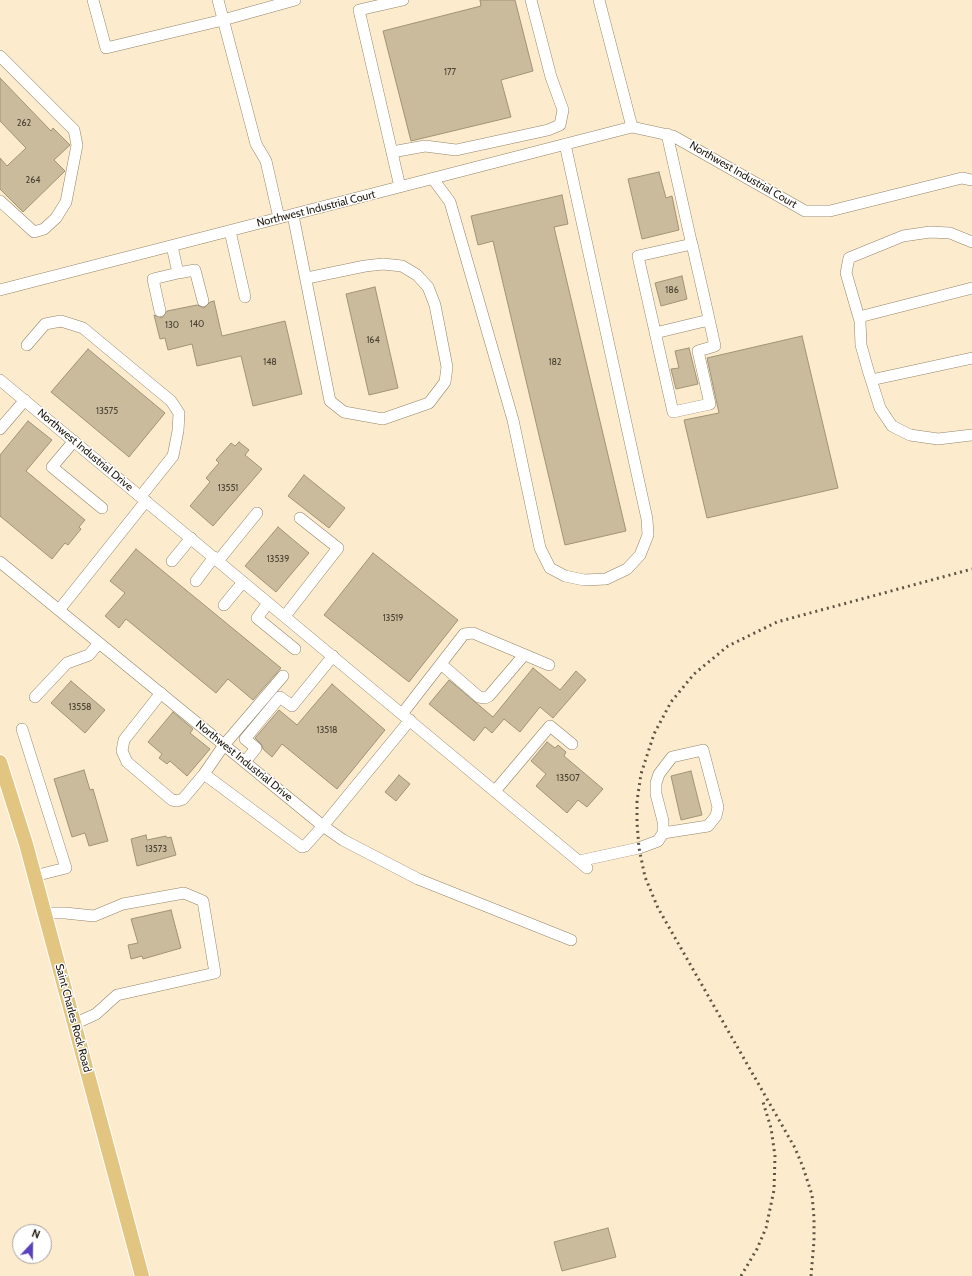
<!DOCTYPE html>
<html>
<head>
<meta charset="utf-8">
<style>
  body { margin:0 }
  #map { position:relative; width:972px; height:1276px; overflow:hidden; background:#fceccd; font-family:Cabin,sans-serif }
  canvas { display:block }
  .north { position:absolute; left:12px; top:1224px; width:40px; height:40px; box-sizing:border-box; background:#fff; border:1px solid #a5a39e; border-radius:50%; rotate:22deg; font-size:11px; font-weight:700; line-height:16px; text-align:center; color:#1e180d }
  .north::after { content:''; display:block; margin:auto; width:14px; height:18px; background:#5a41b9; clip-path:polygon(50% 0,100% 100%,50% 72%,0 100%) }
</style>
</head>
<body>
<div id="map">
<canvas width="972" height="1276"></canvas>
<div class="north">N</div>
</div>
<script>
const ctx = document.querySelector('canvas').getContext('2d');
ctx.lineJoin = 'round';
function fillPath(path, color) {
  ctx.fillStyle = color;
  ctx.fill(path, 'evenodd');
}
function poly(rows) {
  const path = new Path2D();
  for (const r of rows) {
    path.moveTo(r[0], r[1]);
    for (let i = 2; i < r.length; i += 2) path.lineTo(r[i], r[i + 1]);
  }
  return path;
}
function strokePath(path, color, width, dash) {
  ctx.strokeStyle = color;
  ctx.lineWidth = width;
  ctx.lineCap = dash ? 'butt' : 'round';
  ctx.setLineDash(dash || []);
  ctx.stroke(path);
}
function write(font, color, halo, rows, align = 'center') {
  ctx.font = font + ' Cabin,sans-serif';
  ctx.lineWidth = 3;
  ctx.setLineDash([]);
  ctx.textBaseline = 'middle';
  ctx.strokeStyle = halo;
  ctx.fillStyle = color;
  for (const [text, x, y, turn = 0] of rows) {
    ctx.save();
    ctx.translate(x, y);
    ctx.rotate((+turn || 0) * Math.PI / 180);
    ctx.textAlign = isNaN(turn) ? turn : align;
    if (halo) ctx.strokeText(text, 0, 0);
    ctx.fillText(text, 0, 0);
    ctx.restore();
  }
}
const building = poly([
  [480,0,515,0,533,71,501,80,511,117,411,141,383,31,481,6,480,0],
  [0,78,51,131,53,128,70,145,54,160,65,171,23,212,0,189,0,158,7,166,26,148,0,121,0,78],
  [659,172,666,198,672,196,679,230,642,239,628,179,659,172],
  [562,195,568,224,554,227,626,531,565,545,493,241,478,245,471,216,562,195],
  [682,276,687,299,661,306,655,283,682,276],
  [375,287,398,388,369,395,346,294,375,287],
  [214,301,222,336,285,321,302,394,253,406,241,356,197,366,192,344,168,350,165,338,160,339,154,315,162,318,167,311,197,305,204,308,210,302,214,301],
  [802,336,838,488,707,518,684,420,719,413,707,358,802,336],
  [689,348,698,384,676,389,671,369,679,368,675,351,689,348],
  [88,349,165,413,129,457,51,392,88,349],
  [28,421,52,440,26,471,85,520,79,527,81,529,68,545,65,543,52,559,0,516,0,455,28,421],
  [239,442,249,450,245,455,262,469,213,526,190,506,210,482,206,478,219,463,216,460,231,443,235,446,239,442],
  [304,475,345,508,329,528,288,496,304,475],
  [278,527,309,553,276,592,245,566,278,527],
  [136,549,281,668,253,700,228,679,216,693,126,619,119,628,105,616,125,593,110,581,136,549],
  [373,553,458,620,409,682,324,615,373,553],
  [533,668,560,690,576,671,586,680,553,718,540,707,520,732,504,719,492,733,485,727,474,741,429,704,449,680,493,717,533,668],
  [71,681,105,710,85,733,51,703,71,681],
  [332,684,385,730,337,789,282,744,272,757,263,749,262,745,255,738,279,710,297,725,332,684],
  [173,712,193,729,190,733,210,749,187,776,170,761,167,764,159,758,162,754,148,742,173,712],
  [547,742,555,748,558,745,566,752,564,756,603,789,587,807,578,800,567,813,536,786,546,774,531,761,547,742],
  [84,770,90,790,93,789,108,841,89,846,85,833,72,837,54,779,84,770],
  [691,771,702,815,681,820,671,776,691,771],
  [399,775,410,784,396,801,385,792,399,775],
  [146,835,147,840,166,836,167,838,171,837,176,855,137,866,131,839,146,835],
  [171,910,181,948,143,959,142,956,131,959,128,945,138,943,131,919,171,910],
  [608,1228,616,1257,562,1271,554,1242,608,1228]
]);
const minor = poly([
  [93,0,106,48,223,20,295,0],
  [218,0,256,144,266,161,279,218],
  [599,0,632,127],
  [0,56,74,130,77,145,66,202,56,218,44,229,34,232,0,201],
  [667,134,691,241,692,244,705,301,715,346,698,351,710,404,673,412,638,256,692,244],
  [392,152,425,146,456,150,548,130,560,125,563,110,551,77,531,0],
  [433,179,450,202,513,420,540,548,550,568,565,576,584,580,606,579,627,569,640,555,648,535,647,519,565,144],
  [400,187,359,10,403,0],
  [293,215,330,401,344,412,383,419,429,403,445,382,447,367,435,305,428,287,417,275,402,266,383,264,365,266,307,278],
  [230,231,245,297],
  [972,242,950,233,930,232,903,236,849,258,846,273,860,321,861,345,868,370,880,408,892,426,910,435,938,439,972,435],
  [172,246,178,273,195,270,203,301],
  [0,290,632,127,673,136,805,211,830,211,962,178,972,180],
  [160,311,153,279,178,273],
  [859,317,972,288],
  [655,333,709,320],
  [27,345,45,324,61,321,83,328,171,401,179,413,178,431,173,456,141,496],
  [0,380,587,868],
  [871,380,972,358],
  [0,429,25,400],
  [74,441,52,467,102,508],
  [172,561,191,538],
  [218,561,257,513],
  [0,562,323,826,410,720],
  [196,581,214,557],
  [268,603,257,618,295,649],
  [224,605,243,582],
  [59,610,146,501],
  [285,616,338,548,300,518],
  [441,664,479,697,485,698,489,696,524,655],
  [161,693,124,740,122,751,127,762,172,800,177,801,183,799,204,774,302,847,305,846,323,826,343,840,418,879,571,940],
  [35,697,67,663,89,655,99,643],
  [402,714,464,634,473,633,549,665],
  [22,729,66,868,34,876],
  [245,762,256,748,245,739,280,697,292,706,333,656],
  [204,774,224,745,283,676],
  [495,791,550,726,572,744],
  [579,861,639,848,658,841,663,833,663,821,656,794,656,783,659,774,672,757,703,750,718,807,716,816,708,826,663,833],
  [44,913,65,913,94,916,123,904,184,893,203,901,215,973,117,995,96,1014,74,1024]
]);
const major = poly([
  [0,762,26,844,142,1276]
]);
const rail = poly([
  [741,1276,757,1249,766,1228,774,1190,775,1156,771,1128,763,1102],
  [811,1276,814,1241,814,1218,812,1195,803,1167,795,1148,658,908,645,877,639,848,637,823,637,801,641,774,654,734,671,702,694,674,728,646,777,622,972,569]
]);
const numberNames = [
  ["177",450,72],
  ["262",24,123],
  ["264",33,180],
  ["186",672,290],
  ["140",197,324],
  ["130",172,325],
  ["164",373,340],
  ["148",270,362],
  ["182",555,362],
  ["13575",107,411],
  ["13551",228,488],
  ["13539",278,559],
  ["13519",393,618],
  ["13558",80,707],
  ["13518",327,730],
  ["13507",568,778],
  ["13573",156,849]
];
const streetNames = [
  ["Northwest Industrial Court",743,175,30],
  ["Northwest Industrial Court",316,209,-14],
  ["Northwest Industrial Drive",85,450,40],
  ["Northwest Industrial Drive",244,761,39],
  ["Saint Charles Rock Road",73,1018,75]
];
fillPath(building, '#cabb9d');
strokePath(building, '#a19376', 1);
strokePath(minor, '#938468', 12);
strokePath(major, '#fff', 16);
strokePath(minor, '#fff', 11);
strokePath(major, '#e2c580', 14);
strokePath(rail, '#5e5544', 3, [2, 4]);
write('9px', '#494131', null, numberNames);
write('11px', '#1e180d', '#fff', streetNames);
</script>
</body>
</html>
